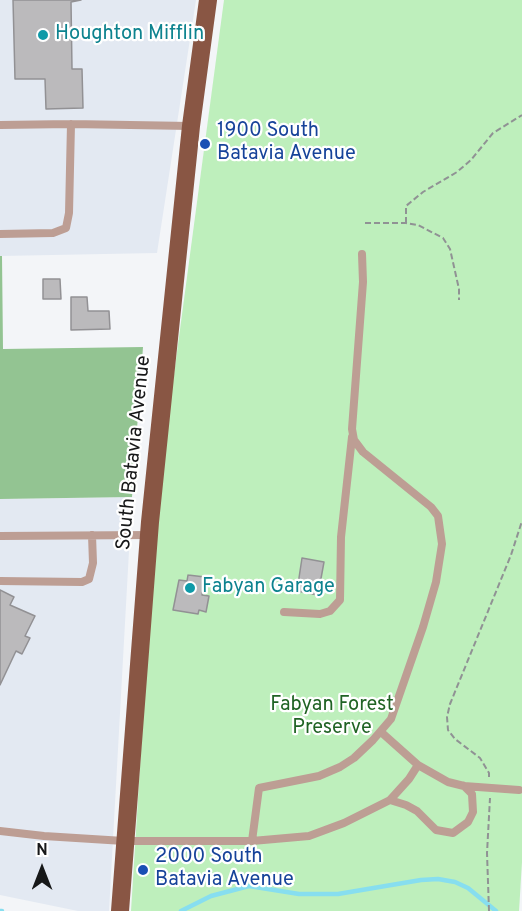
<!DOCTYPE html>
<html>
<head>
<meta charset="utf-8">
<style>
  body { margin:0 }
  #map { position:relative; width:522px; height:911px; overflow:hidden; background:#f3f5f8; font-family:Overpass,sans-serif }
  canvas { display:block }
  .north { position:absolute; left:12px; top:839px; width:60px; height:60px; -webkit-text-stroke:4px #fff; paint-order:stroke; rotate:0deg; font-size:16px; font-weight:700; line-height:24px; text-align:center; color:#171819 }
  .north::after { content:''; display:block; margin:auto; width:21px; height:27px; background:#171819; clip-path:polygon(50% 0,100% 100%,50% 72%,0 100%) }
</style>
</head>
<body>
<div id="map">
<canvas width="522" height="911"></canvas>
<div class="north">N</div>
</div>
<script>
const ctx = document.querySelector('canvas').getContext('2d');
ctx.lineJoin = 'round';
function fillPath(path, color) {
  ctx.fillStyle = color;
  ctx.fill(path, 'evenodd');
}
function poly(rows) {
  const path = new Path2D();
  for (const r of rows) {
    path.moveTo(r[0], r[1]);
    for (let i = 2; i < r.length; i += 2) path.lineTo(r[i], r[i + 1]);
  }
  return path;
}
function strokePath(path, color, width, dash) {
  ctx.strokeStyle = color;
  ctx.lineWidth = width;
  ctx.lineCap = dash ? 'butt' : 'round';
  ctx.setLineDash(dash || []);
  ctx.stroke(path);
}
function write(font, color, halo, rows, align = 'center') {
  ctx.font = font + ' Overpass,sans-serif';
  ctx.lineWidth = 4.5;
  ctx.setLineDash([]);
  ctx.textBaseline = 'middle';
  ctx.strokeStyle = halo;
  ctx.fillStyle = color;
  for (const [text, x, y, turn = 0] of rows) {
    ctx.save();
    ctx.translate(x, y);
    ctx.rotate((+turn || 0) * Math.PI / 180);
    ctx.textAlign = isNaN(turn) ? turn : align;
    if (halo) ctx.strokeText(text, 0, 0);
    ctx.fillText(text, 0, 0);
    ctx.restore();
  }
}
const built = poly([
  [0,0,196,0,157,253,0,256],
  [132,497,109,911,78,911,0,895,0,499]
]);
const green = poly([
  [224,0,522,0,522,862,519,911,131,911,156,509]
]);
const forest = poly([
  [0,256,2,256,3,349,143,347,132,497,0,499]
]);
const stream = poly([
  [0,911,2,911],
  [181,911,211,896,249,886,299,894,338,894,421,880,438,879,455,882,468,888,496,911]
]);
const building = poly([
  [13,0,81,0,71,2,72,69,82,69,83,108,46,109,45,79,15,79,13,0],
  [43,279,60,279,61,299,43,299,43,279],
  [71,297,87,297,88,311,109,311,110,329,71,330,71,297],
  [302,558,324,562,318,595,297,591,302,558],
  [188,575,205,577,202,595,209,596,206,612,199,610,198,614,173,610,179,580,187,581,188,575],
  [0,590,14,597,10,605,35,616,25,636,30,638,22,654,16,651,0,685,0,590]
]);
const path = poly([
  [365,223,406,223,418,225,443,238,450,249,459,289,459,300],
  [406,223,406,206,423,192,457,172,471,160,493,133,522,115],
  [489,777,489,773,480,758,455,739,448,730,447,717,450,704,511,555,522,521],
  [489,911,487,853,490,798]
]);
const lane = poly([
  [0,125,71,124,190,126],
  [0,234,53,233,66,228,69,213,71,124],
  [0,536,149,535],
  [0,581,82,582,89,579,93,563,92,535],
  [284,612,320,614,330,611,340,600,341,537,352,437],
  [381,732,418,765,448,782,464,786,519,790],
  [390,800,406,805,417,811,436,830,453,833,468,822,473,812,472,794,464,786],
  [0,831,44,836,124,841,252,841,309,836,344,823,390,800,409,779,418,765],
  [252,841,259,788,319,776,340,767,354,758,373,740,391,719,423,627,436,582,442,544,438,516,431,507,363,452,354,440,352,429,363,282,362,254]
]);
const primary = poly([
  [120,911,150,522,191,126,208,0]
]);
const markers = [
  [43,35,6,"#0f9aa8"],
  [205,144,6,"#1a4fb4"],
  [190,588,6,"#0f9aa8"],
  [143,870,6,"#1a4fb4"]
];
const cultureNames = [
  ["Houghton Mifflin",55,35],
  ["Fabyan Garage",202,588]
];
const transitNames = [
  ["1900 South",217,132],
  ["Batavia Avenue",217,155],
  ["2000 South",155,858],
  ["Batavia Avenue",155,881]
];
const streetNames = [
  ["South Batavia Avenue",135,453,-84]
];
const parkNames = [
  ["Fabyan Forest",332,706],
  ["Preserve",332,729]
];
fillPath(built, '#e3e9f2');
fillPath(green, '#beefbc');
fillPath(forest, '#93c492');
strokePath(stream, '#87deef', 4.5);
fillPath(building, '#bbbabc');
strokePath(building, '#929194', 1.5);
strokePath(path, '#909294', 2, [6, 3]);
strokePath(lane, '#bd9e94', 8);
strokePath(primary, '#895644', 18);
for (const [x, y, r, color] of markers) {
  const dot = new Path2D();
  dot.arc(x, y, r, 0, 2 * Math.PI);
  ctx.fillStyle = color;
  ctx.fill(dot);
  strokePath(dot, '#fff', 2);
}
write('20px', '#0d838f', '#fff', cultureNames, 'left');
write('20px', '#164399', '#fff', transitNames, 'left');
write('20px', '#171819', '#fff', streetNames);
write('20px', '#206324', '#fff', parkNames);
</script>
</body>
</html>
